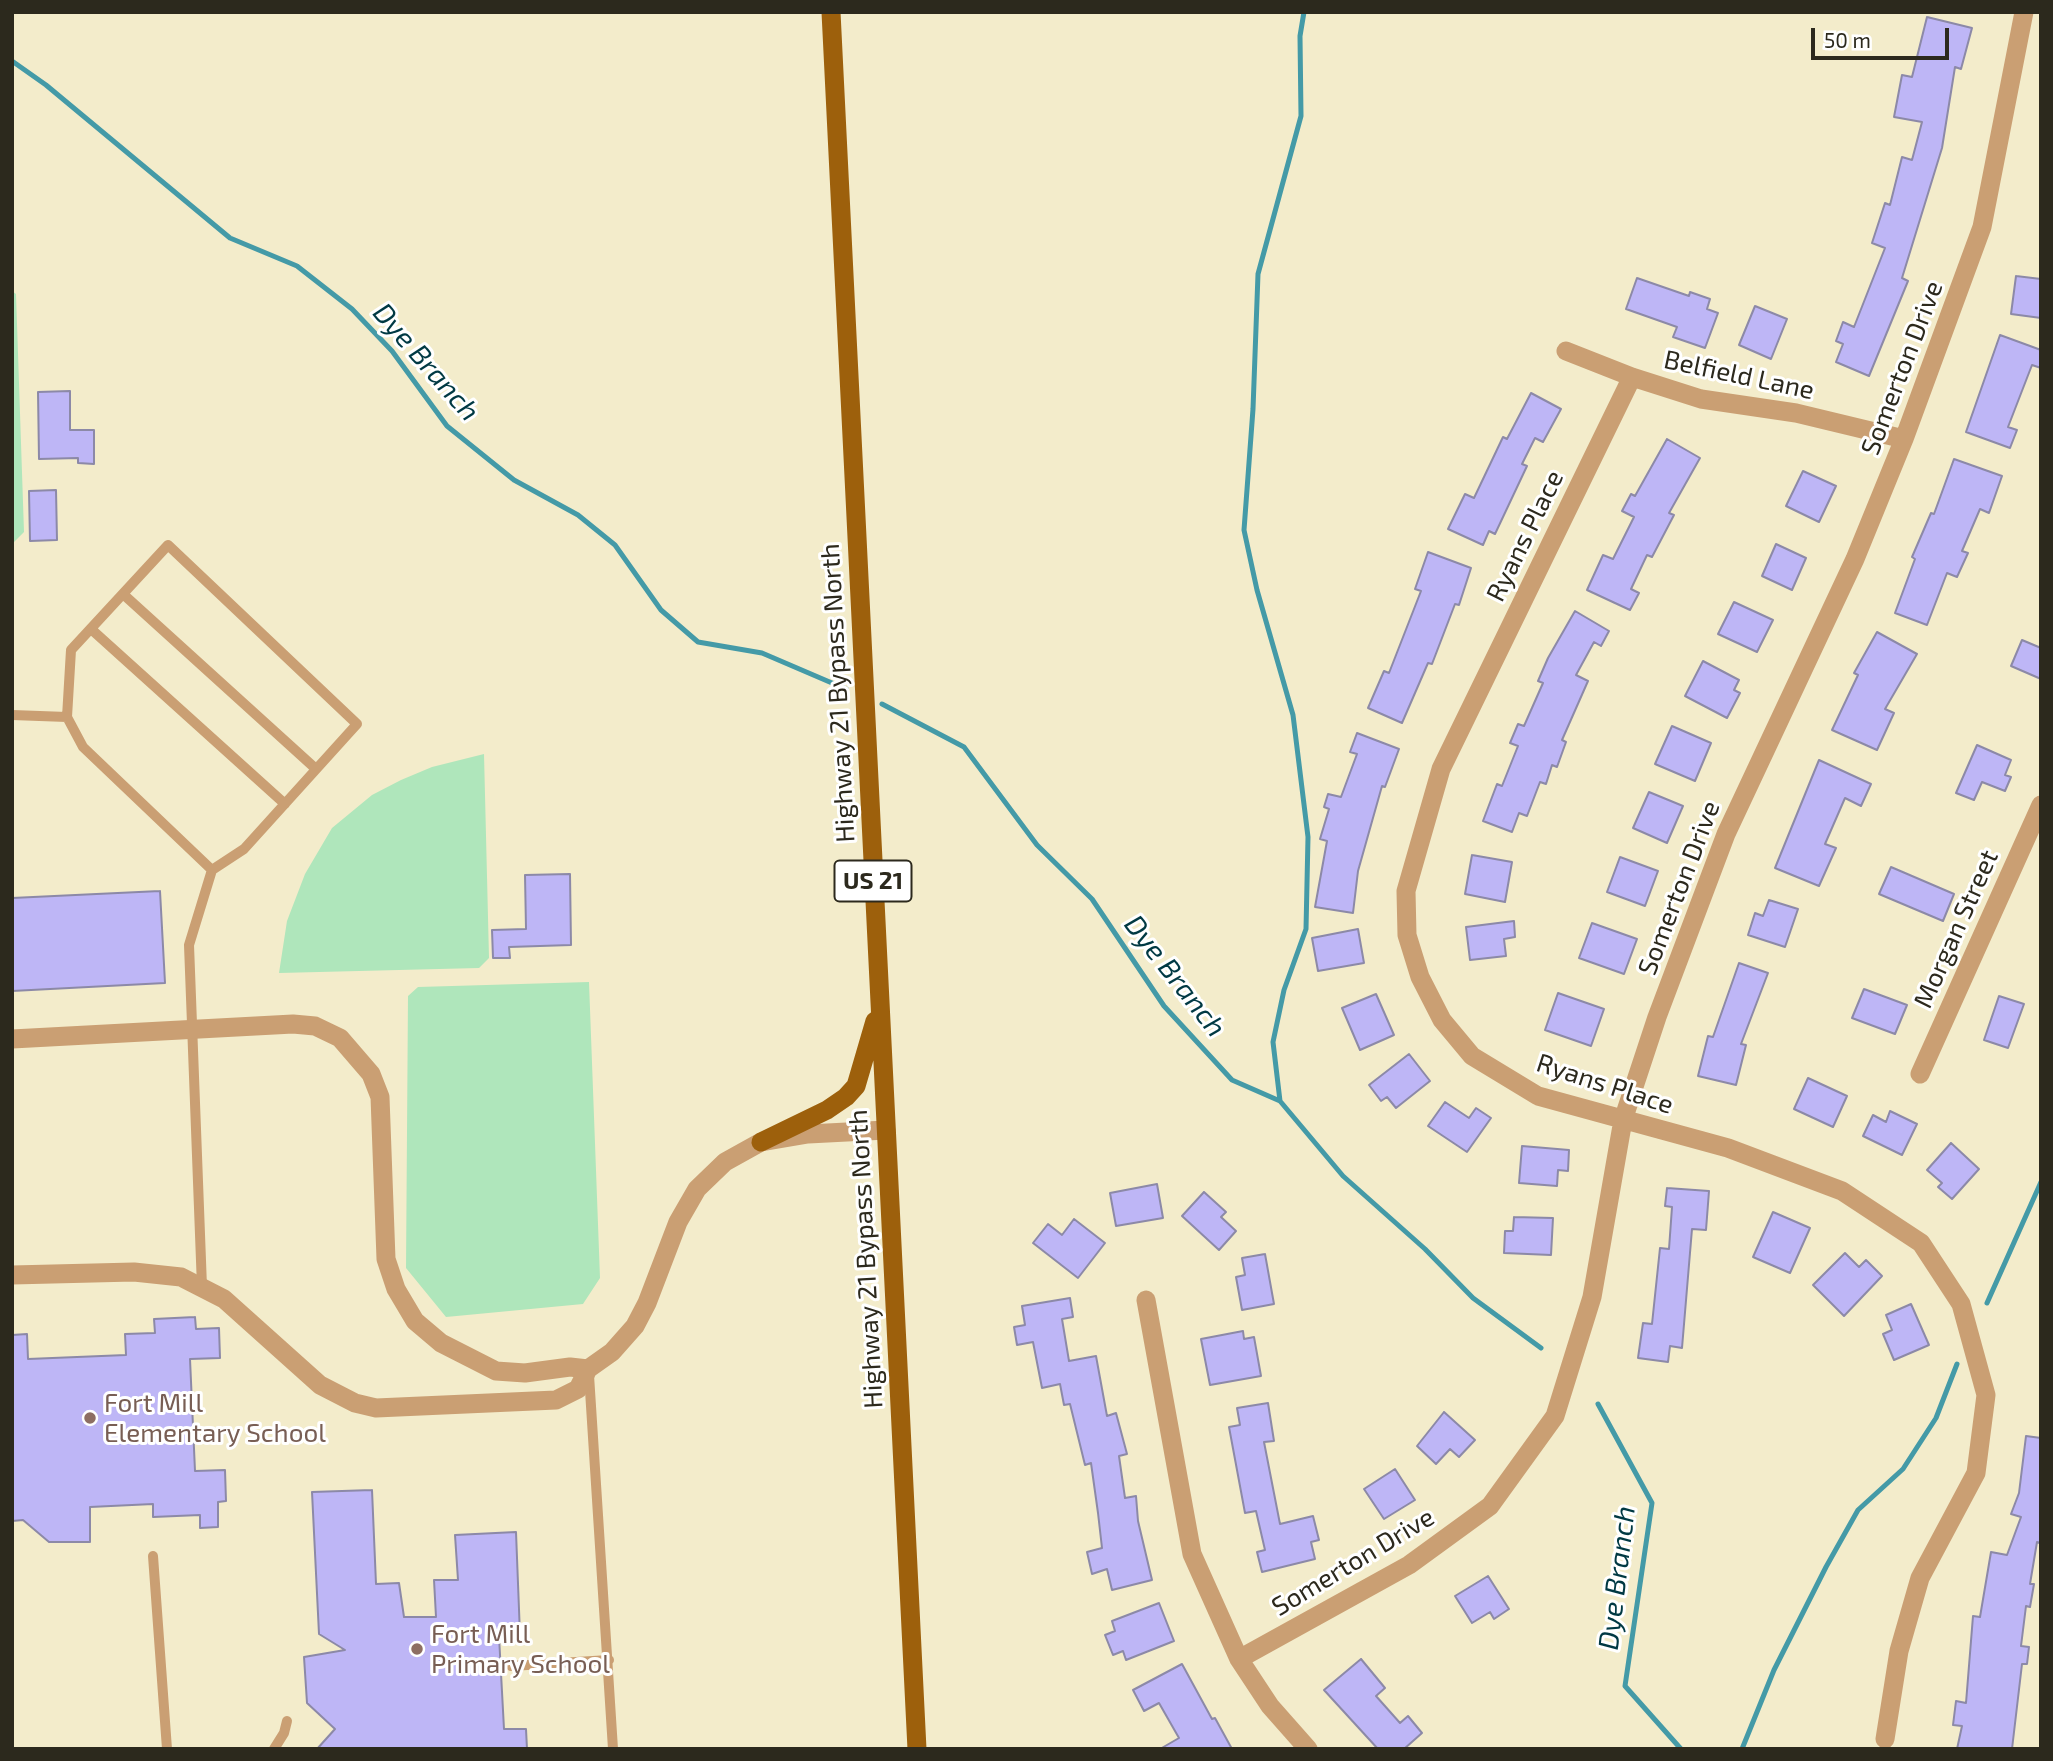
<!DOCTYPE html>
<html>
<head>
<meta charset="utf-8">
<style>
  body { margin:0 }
  #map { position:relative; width:2053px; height:1761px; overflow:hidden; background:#f3eccb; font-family:"Exo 2",sans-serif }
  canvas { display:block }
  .frame { position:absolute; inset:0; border:14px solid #2c291d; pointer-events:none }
  .scale { position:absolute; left:1811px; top:28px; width:138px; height:32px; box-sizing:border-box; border:4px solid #2c291d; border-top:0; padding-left:9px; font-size:21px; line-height:24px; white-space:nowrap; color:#2c291d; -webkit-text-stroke:5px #fff; paint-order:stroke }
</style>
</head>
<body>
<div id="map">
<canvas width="2053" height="1761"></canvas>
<div class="frame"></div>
<div class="scale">50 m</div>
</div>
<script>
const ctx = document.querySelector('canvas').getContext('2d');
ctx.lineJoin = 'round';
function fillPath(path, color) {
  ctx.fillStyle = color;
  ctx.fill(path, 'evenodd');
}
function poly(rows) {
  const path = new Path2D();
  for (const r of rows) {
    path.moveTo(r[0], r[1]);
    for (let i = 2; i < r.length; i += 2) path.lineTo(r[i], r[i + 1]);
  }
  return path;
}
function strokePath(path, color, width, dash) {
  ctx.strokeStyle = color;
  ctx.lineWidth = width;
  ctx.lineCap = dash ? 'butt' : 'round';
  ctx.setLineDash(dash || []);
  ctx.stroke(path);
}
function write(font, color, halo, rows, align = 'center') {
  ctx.font = font + ' "Exo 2",sans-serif';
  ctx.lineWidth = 6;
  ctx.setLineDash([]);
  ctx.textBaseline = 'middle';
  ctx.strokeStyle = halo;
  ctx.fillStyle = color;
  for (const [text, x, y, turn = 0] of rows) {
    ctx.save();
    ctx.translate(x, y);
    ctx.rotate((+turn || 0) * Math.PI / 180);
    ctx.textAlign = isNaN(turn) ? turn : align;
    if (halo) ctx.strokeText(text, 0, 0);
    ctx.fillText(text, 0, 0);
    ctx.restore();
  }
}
const green = poly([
  [12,291,16,294,24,532,12,544],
  [484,754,489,958,479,968,279,973,287,921,305,874,332,828,372,795,401,780,432,767],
  [589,982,600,1278,583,1304,446,1317,406,1268,408,996,418,987]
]);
const stream = poly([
  [12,61,46,85,230,238,297,266,352,309,392,351,447,426,514,480,578,515,615,545,661,610,698,642,762,653,846,689],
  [882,704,964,747,1037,845,1092,899,1164,1006,1232,1080,1280,1101,1343,1176,1425,1249,1473,1298,1541,1348],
  [1280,1101,1273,1042,1284,990,1306,929,1308,837,1293,715,1257,590,1244,530,1253,409,1258,274,1301,116,1300,36,1304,12],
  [1987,1303,2041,1182],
  [1598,1404,1652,1503,1625,1686,1681,1749],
  [1742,1749,1774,1670,1826,1567,1858,1510,1903,1469,1936,1418,1957,1364]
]);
const building = poly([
  [1927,17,1972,28,1961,69,1955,67,1942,148,1902,278,1908,281,1869,376,1836,362,1843,344,1836,341,1843,322,1854,327,1885,248,1872,243,1885,203,1890,205,1902,157,1912,160,1922,122,1894,117,1902,75,1912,77,1927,17],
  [2016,276,2041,279,2041,318,2011,314,2016,276],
  [1637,278,1689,296,1690,292,1710,299,1707,309,1718,313,1705,348,1673,337,1677,327,1626,309,1637,278],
  [1755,306,1787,319,1771,359,1739,345,1755,306],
  [2000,335,2041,350,2041,368,2032,365,2008,427,2017,430,2010,448,1966,432,2000,335],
  [70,391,70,430,94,430,94,464,78,463,78,458,39,459,38,392,70,391],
  [1531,393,1561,409,1543,442,1535,438,1522,464,1527,466,1495,534,1489,531,1483,545,1448,529,1465,494,1474,498,1503,437,1507,439,1531,393],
  [1667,439,1700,458,1669,513,1674,515,1652,557,1647,555,1631,589,1639,593,1630,610,1587,590,1603,555,1613,559,1634,517,1622,511,1631,494,1635,496,1667,439],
  [1954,459,2002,476,1989,513,1980,509,1962,551,1968,553,1957,577,1947,573,1927,625,1895,613,1915,559,1912,557,1931,513,1934,514,1954,459],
  [1803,471,1836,486,1819,522,1786,506,1803,471],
  [56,490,57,540,30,541,29,491,56,490],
  [1776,544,1806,558,1792,590,1762,576,1776,544],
  [1428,552,1471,568,1459,605,1455,604,1432,664,1428,663,1402,723,1368,708,1384,671,1389,673,1421,591,1415,589,1428,552],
  [1734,602,1773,620,1757,652,1718,634,1734,602],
  [1575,611,1609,631,1601,646,1594,642,1576,675,1588,681,1562,740,1566,742,1557,767,1552,765,1546,784,1540,782,1527,816,1519,813,1512,832,1483,821,1497,784,1502,786,1518,746,1510,743,1518,724,1524,726,1543,683,1538,681,1548,658,1575,611],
  [1877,632,1917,654,1885,709,1894,713,1877,750,1832,730,1858,675,1854,673,1877,632],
  [2022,640,2041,648,2041,679,2011,666,2022,640],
  [1703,661,1739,680,1734,690,1740,693,1727,718,1685,696,1703,661],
  [1672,726,1711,743,1695,781,1655,764,1672,726],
  [1357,733,1399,749,1385,787,1382,786,1358,871,1353,913,1315,907,1327,841,1320,839,1329,809,1324,807,1328,794,1341,797,1357,754,1350,752,1357,733],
  [1977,745,2011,760,2005,775,2011,777,2005,791,1982,782,1974,800,1956,793,1977,745],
  [1819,760,1871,784,1861,806,1845,798,1825,844,1836,848,1819,886,1775,868,1819,760],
  [1649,792,1683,806,1667,843,1633,828,1649,792],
  [1472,855,1512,862,1505,902,1465,894,1472,855],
  [1620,857,1658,871,1645,906,1607,892,1620,857],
  [1891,867,1954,894,1943,921,1879,894,1891,867],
  [570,874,571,945,509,947,510,958,493,958,492,930,526,929,525,875,570,874],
  [160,891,165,983,12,991,12,898,160,891],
  [1769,900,1798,909,1785,947,1748,935,1755,913,1763,916,1769,900],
  [1514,921,1515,937,1504,939,1506,956,1470,960,1466,927,1514,921],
  [1592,923,1637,939,1624,974,1579,958,1592,923],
  [1358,929,1364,963,1318,971,1312,938,1358,929],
  [1739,963,1768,973,1741,1044,1746,1045,1736,1085,1698,1076,1708,1036,1713,1037,1739,963],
  [1864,989,1907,1005,1895,1034,1852,1018,1864,989],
  [1558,993,1604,1009,1591,1046,1545,1030,1558,993],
  [1376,994,1394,1035,1360,1050,1342,1008,1376,994],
  [1999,996,2024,1004,2008,1048,1984,1040,1999,996],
  [1409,1054,1430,1081,1396,1108,1387,1097,1381,1101,1369,1085,1409,1054],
  [1808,1078,1847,1096,1833,1127,1794,1109,1808,1078],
  [1445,1102,1469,1118,1476,1108,1491,1118,1467,1152,1428,1126,1445,1102],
  [1890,1111,1917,1124,1902,1155,1863,1136,1873,1115,1886,1122,1890,1111],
  [1951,1143,1979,1169,1952,1199,1938,1187,1942,1183,1927,1170,1951,1143],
  [1522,1146,1569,1150,1568,1171,1558,1170,1557,1186,1519,1183,1522,1146],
  [1157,1184,1163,1218,1116,1226,1110,1193,1157,1184],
  [1667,1188,1709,1191,1706,1230,1692,1229,1682,1348,1670,1346,1668,1362,1638,1358,1643,1323,1652,1324,1660,1248,1669,1249,1672,1207,1665,1206,1667,1188],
  [1204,1192,1226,1212,1221,1217,1236,1231,1219,1250,1182,1216,1204,1192],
  [1773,1212,1810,1228,1790,1273,1753,1257,1773,1212],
  [1514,1217,1553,1218,1551,1255,1504,1253,1505,1231,1513,1231,1514,1217],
  [1074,1219,1105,1243,1078,1278,1033,1243,1048,1224,1062,1235,1074,1219],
  [1845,1253,1859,1267,1866,1260,1882,1276,1844,1316,1813,1285,1845,1253],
  [1265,1254,1274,1304,1242,1310,1236,1277,1245,1275,1242,1258,1265,1254],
  [1070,1298,1073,1317,1062,1319,1069,1361,1096,1356,1107,1416,1116,1413,1127,1454,1119,1456,1125,1498,1136,1496,1138,1521,1152,1580,1112,1590,1107,1569,1092,1574,1087,1552,1102,1548,1098,1513,1091,1463,1085,1465,1070,1404,1064,1405,1060,1384,1042,1388,1033,1342,1017,1345,1014,1327,1025,1325,1022,1306,1070,1298],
  [1911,1304,1929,1345,1894,1360,1883,1334,1892,1330,1886,1315,1911,1304],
  [195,1317,196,1329,219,1328,220,1358,190,1359,195,1471,225,1470,226,1501,218,1502,218,1527,200,1528,200,1515,153,1517,153,1504,90,1507,90,1542,49,1542,23,1520,12,1521,12,1335,27,1334,28,1359,126,1355,125,1334,155,1333,154,1319,195,1317],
  [1243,1331,1244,1339,1254,1337,1261,1376,1210,1385,1201,1339,1243,1331],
  [1268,1403,1274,1441,1264,1442,1280,1524,1313,1516,1319,1540,1311,1542,1315,1559,1262,1572,1257,1552,1265,1550,1256,1511,1245,1513,1229,1427,1240,1425,1237,1408,1268,1403],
  [1444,1412,1475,1440,1459,1457,1450,1449,1436,1464,1417,1446,1444,1412],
  [2026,1436,2041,1438,2041,1543,2037,1542,2030,1584,2034,1584,2030,1607,2026,1606,2021,1646,2029,1647,2027,1664,2022,1664,2012,1749,1957,1749,1962,1726,1953,1725,1956,1701,1966,1703,1973,1616,1980,1617,1991,1552,2007,1555,2021,1517,2011,1514,2019,1493,2026,1436],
  [1395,1469,1415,1500,1384,1519,1364,1489,1395,1469],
  [372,1490,376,1584,399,1583,404,1617,436,1617,434,1580,458,1580,455,1535,516,1532,520,1635,499,1636,504,1729,526,1729,527,1749,317,1749,335,1729,307,1703,304,1657,345,1650,319,1634,312,1492,372,1490],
  [1488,1576,1509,1609,1494,1619,1490,1612,1472,1623,1455,1596,1488,1576],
  [1159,1603,1174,1641,1126,1660,1123,1651,1113,1655,1105,1635,1115,1631,1112,1621,1159,1603],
  [1361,1659,1385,1688,1376,1696,1400,1723,1408,1716,1422,1733,1404,1749,1378,1749,1324,1690,1361,1659],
  [1182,1664,1212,1719,1215,1718,1232,1749,1160,1749,1179,1738,1159,1703,1144,1711,1133,1690,1182,1664]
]);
const service = poly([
  [123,594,316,769],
  [91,629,285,804],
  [12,715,67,717,83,747,212,870,189,945,202,1287],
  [67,717,71,650,168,545,357,724,244,849,212,870],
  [589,1375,613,1749],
  [153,1556,167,1749],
  [511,1666,609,1660],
  [274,1749,284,1733,287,1721]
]);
const minor = poly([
  [1566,351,1632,377,1701,399,1796,413,1904,439],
  [1632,377,1441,769,1406,891,1407,935,1420,977,1442,1020,1472,1056,1538,1096,1728,1148,1842,1191,1921,1243,1961,1304,1986,1395,1976,1473,1920,1578,1899,1651,1885,1739],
  [12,1039,293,1024,315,1026,340,1038,371,1074,380,1097,386,1259,396,1289,415,1321,441,1343,496,1371,525,1373,570,1367,588,1369],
  [1920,1074,2041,805],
  [12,1275,134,1272,181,1277,224,1299,320,1385,355,1403,376,1408,556,1400,578,1389,588,1369,612,1352,635,1326,647,1303,678,1222,697,1189,725,1162,761,1142,808,1134,886,1130],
  [1146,1300,1192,1554,1239,1659,1270,1706,1308,1749],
  [1239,1659,1409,1565,1490,1506,1555,1416,1592,1297,1623,1120,1657,1017,1726,834,1855,559,1904,439,1982,227,2024,12]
]);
const primary = poly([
  [831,12,917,1749],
  [761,1142,827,1110,846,1097,856,1086,875,1021]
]);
const markers = [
  [90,1418,7,"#8d6e63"],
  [417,1649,7,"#8d6e63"]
];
const shields = [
  [873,881,77]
];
const shieldNames = [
  ["US 21",873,881]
];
const streetNames = [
  ["Somerton Drive",1902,368,-69],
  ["Belfield Lane",1739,375,12],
  ["Ryans Place",1525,536,-64],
  ["Highway 21 Bypass North",838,693,-93],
  ["Somerton Drive",1679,888,-69],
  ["Morgan Street",1956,929,-66],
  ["Ryans Place",1605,1084,18],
  ["Highway 21 Bypass North",866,1259,-93],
  ["Somerton Drive",1353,1562,-31]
];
const educationNames = [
  ["Fort Mill",104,1403],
  ["Elementary School",104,1433],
  ["Fort Mill",431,1634],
  ["Primary School",431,1664]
];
const waterNames = [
  ["Dye Branch",426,362,49],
  ["Dye Branch",1175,976,52],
  ["Dye Branch",1617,1578,-83]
];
fillPath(green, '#afe6bb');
strokePath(stream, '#449aa7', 5);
fillPath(building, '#beb6f6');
strokePath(building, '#8c89a7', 2);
strokePath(service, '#ca9f73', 10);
strokePath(minor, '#ca9f73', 19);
strokePath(primary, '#9d600c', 19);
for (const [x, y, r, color] of markers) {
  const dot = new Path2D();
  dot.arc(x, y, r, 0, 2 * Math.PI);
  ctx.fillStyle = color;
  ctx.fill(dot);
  strokePath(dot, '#fff', 2.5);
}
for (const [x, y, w] of shields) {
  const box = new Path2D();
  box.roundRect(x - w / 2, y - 20.5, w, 41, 5);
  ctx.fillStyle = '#fff';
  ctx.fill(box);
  strokePath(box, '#2c291d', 2);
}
write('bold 24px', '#2c291d', null, shieldNames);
write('26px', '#2c291d', '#fff', streetNames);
write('26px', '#785e54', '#fff', educationNames, 'left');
write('italic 28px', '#003943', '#fff', waterNames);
</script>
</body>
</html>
